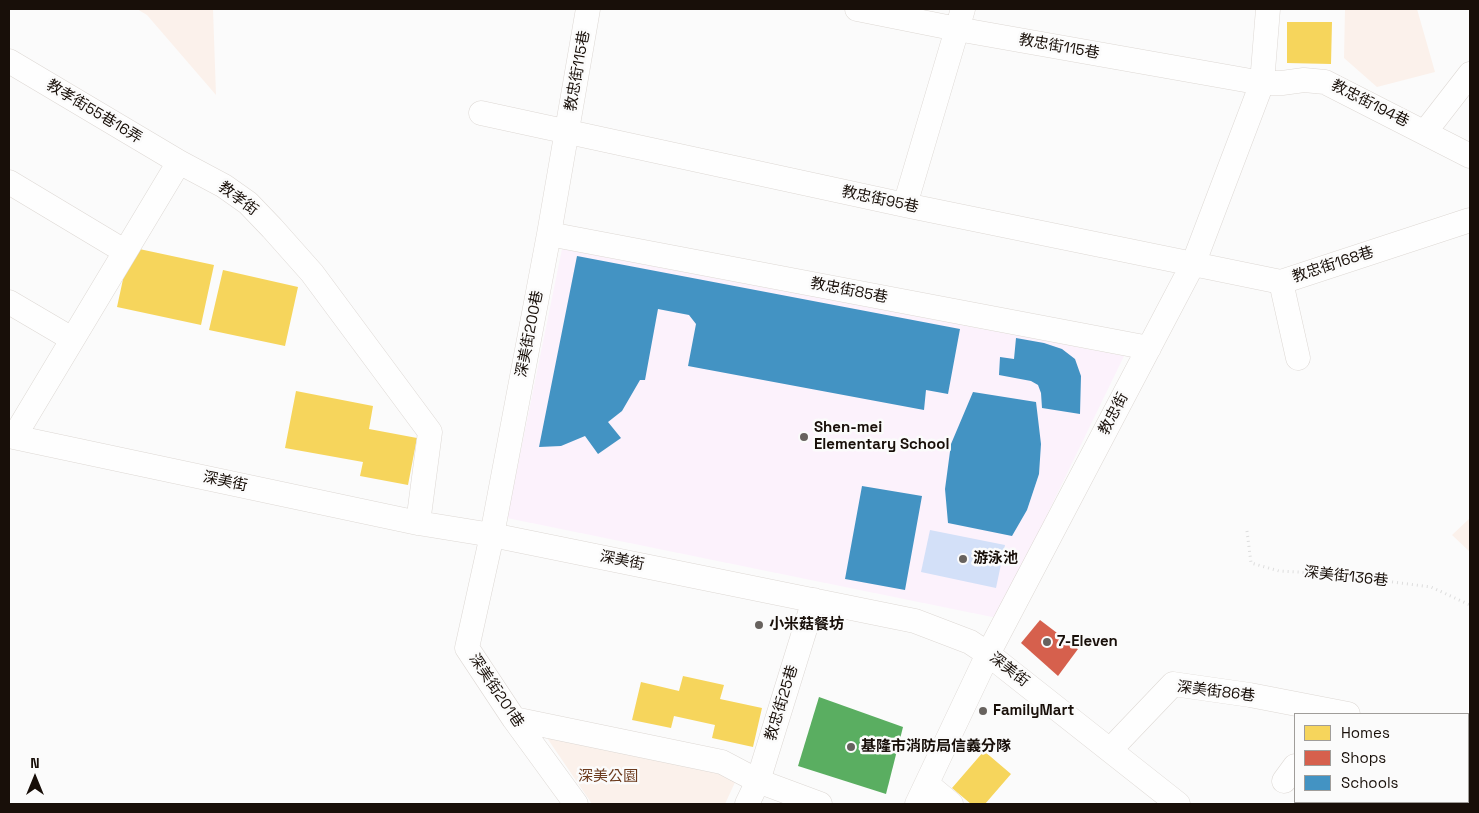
<!DOCTYPE html>
<html>
<head>
<meta charset="utf-8">
<style>
  body { margin:0 }
  #map { position:relative; width:1479px; height:813px; overflow:hidden; background:#fbfbfb; font-family:"Space Grotesk",sans-serif }
  canvas { display:block }
  .frame { position:absolute; inset:0; border:10px solid #180f09; pointer-events:none }
  .legend { position:absolute; left:1294px; top:713px; width:175px; height:90px; box-sizing:border-box; background:#fbfbfb; border:1px solid #a09d9a; margin:0; padding:6px 9px; list-style:none; font-size:15px; color:#180f09 }
  .legend li { display:flex; align-items:center; gap:10px; height:25px }
  .legend b { width:25px; border:1px solid #a09d9a }
  .north { position:absolute; left:10px; top:753px; width:50px; height:50px; -webkit-text-stroke:4px #fbfbfb; paint-order:stroke; rotate:0deg; font-size:14px; font-weight:700; line-height:20px; text-align:center; color:#180f09 }
  .north::after { content:''; display:block; margin:auto; width:18px; height:22px; background:#180f09; clip-path:polygon(50% 0,100% 100%,50% 72%,0 100%) }
</style>
</head>
<body>
<div id="map">
<canvas width="1479" height="813"></canvas>
<div class="frame"></div>
<ul class="legend">
<li><b style="height:14px;background:#f6d55c"></b>Homes</li>
<li><b style="height:14px;background:#d6604d"></b>Shops</li>
<li><b style="height:14px;background:#4393c3"></b>Schools</li>
</ul>
<div class="north">N</div>
</div>
<script>
const ctx = document.querySelector('canvas').getContext('2d');
ctx.lineJoin = 'round';
function fillPath(path, color) {
  ctx.fillStyle = color;
  ctx.fill(path, 'evenodd');
}
function poly(rows) {
  const path = new Path2D();
  for (const r of rows) {
    path.moveTo(r[0], r[1]);
    for (let i = 2; i < r.length; i += 2) path.lineTo(r[i], r[i + 1]);
  }
  return path;
}
function strokePath(path, color, width, dash) {
  ctx.strokeStyle = color;
  ctx.lineWidth = width;
  ctx.lineCap = dash ? 'butt' : 'round';
  ctx.setLineDash(dash || []);
  ctx.stroke(path);
}
function write(font, color, halo, rows, align = 'center') {
  ctx.font = font + ' "Space Grotesk","Noto Sans TC",sans-serif';
  ctx.lineWidth = 5;
  ctx.setLineDash([]);
  ctx.textBaseline = 'middle';
  ctx.strokeStyle = halo;
  ctx.fillStyle = color;
  for (const [text, x, y, turn = 0] of rows) {
    ctx.save();
    ctx.translate(x, y);
    ctx.rotate((+turn || 0) * Math.PI / 180);
    ctx.textAlign = isNaN(turn) ? turn : align;
    if (halo) ctx.strokeText(text, 0, 0);
    ctx.fillText(text, 0, 0);
    ctx.restore();
  }
}
const education = poly([
  [562,249,1124,356,997,618,507,518]
]);
const green = poly([
  [137,9,213,9,216,95,147,15],
  [1345,9,1417,9,1435,72,1377,87,1344,58],
  [1470,518,1470,552,1452,535],
  [543,732,737,778,725,804,592,804]
]);
const water = poly([
  [930,530,1005,545,996,588,921,572]
]);
const homes = poly([
  [1287,22,1332,22,1331,64,1287,63],
  [130,247,214,265,201,325,117,307],
  [223,270,298,287,285,346,209,330],
  [296,391,373,406,369,429,417,438,408,485,360,476,363,462,285,448],
  [683,676,724,685,720,699,762,708,753,747,712,738,715,725,674,716,671,728,632,720,641,682,679,691],
  [984,751,1011,774,985,804,971,804,952,788]
]);
const shops = poly([
  [1040,620,1078,649,1058,676,1021,643]
]);
const schools = poly([
  [577,256,960,329,948,394,926,390,924,410,688,366,696,324,689,315,658,309,645,380,640,380,622,411,608,422,621,438,598,454,585,436,561,446,539,447],
  [1016,338,1044,343,1062,349,1075,359,1081,376,1080,414,1042,408,1041,393,1038,385,1031,381,999,375,1000,357,1014,359],
  [973,392,1036,402,1041,444,1039,474,1027,510,1012,536,948,523,945,489,951,444],
  [862,486,922,496,905,590,845,579]
]);
const public = poly([
  [819,697,903,727,886,794,798,766]
]);
const path = poly([
  [1247,531,1251,563,1279,571,1332,574,1431,587,1470,605],
  [1468,753,1470,750]
]);
const minor = poly([
  [857,9,957,29,1262,83,1282,83,1304,80,1325,82,1470,156],
  [9,61,179,162,224,186,248,203,272,228,312,273,430,432,418,523],
  [481,113,905,205,1281,282,1470,220],
  [1425,132,1470,74],
  [9,182,124,251],
  [905,205,963,9],
  [549,234,1149,348],
  [1281,282,1298,358],
  [9,302,72,339],
  [9,436,418,523,492,535,915,621,970,642,988,654,1178,804],
  [14,437,179,162],
  [514,719,722,762,758,781,820,804],
  [1111,749,1173,684,1250,695,1348,714],
  [1284,781,1295,766],
  [927,784,951,804],
  [1468,787,1470,788],
  [576,804,514,719,467,648,492,535,549,234,588,9],
  [747,804,758,781,814,600],
  [917,804,988,654,1194,262,1262,83,1268,9],
  [1427,804,1429,802]
]);
const markers = [
  [804,437,5,"#67625e"],
  [963,559,5,"#67625e"],
  [759,625,5,"#67625e"],
  [1047,642,5,"#67625e"],
  [983,711,5,"#67625e"],
  [851,747,5,"#67625e"]
];
const streetNames = [
  ["教忠街115巷",1059,47,10],
  ["教忠街115巷",578,71,-80],
  ["教忠街194巷",1370,104,27],
  ["教孝街55巷16弄",94,112,31],
  ["教孝街",238,199,37],
  ["教忠街95巷",880,200,12],
  ["教忠街168巷",1333,265,-18],
  ["教忠街85巷",849,291,11],
  ["深美街200巷",530,334,-79],
  ["教忠街",1114,414,-62],
  ["深美街",225,482,12],
  ["深美街",622,561,11],
  ["深美街136巷",1346,577,6],
  ["深美街",1009,670,38],
  ["深美街201巷",496,691,56],
  ["深美街86巷",1216,692,7],
  ["教忠街25巷",782,703,-73]
];
const poiNames = [
  ["Shen-mei",814,428],
  ["Elementary School",814,445],
  ["游泳池",973,559],
  ["小米菇餐坊",769,625],
  ["7-Eleven",1057,642],
  ["FamilyMart",993,711],
  ["基隆市消防局信義分隊",861,747]
];
const parkNames = [
  ["深美公園",608,777]
];
fillPath(education, '#fcf2fc');
fillPath(green, '#fbf1eb');
fillPath(water, '#d3e0f8');
fillPath(homes, '#f6d55c');
fillPath(shops, '#d6604d');
fillPath(schools, '#4393c3');
fillPath(public, '#5aae61');
strokePath(minor, '#ddd8d4', 25);
strokePath(path, '#ddd', 3, [1, 4]);
strokePath(minor, '#fefefe', 24);
for (const [x, y, r, color] of markers) {
  const dot = new Path2D();
  dot.arc(x, y, r, 0, 2 * Math.PI);
  ctx.fillStyle = color;
  ctx.fill(dot);
  strokePath(dot, '#fbfbfb', 2);
}
write('15px', '#180f09', '#fbfbfb', streetNames);
write('bold 15px', '#180f09', '#fbfbfb', poiNames, 'left');
write('15px', '#6c3b1e', '#fbfbfb', parkNames);
</script>
</body>
</html>
